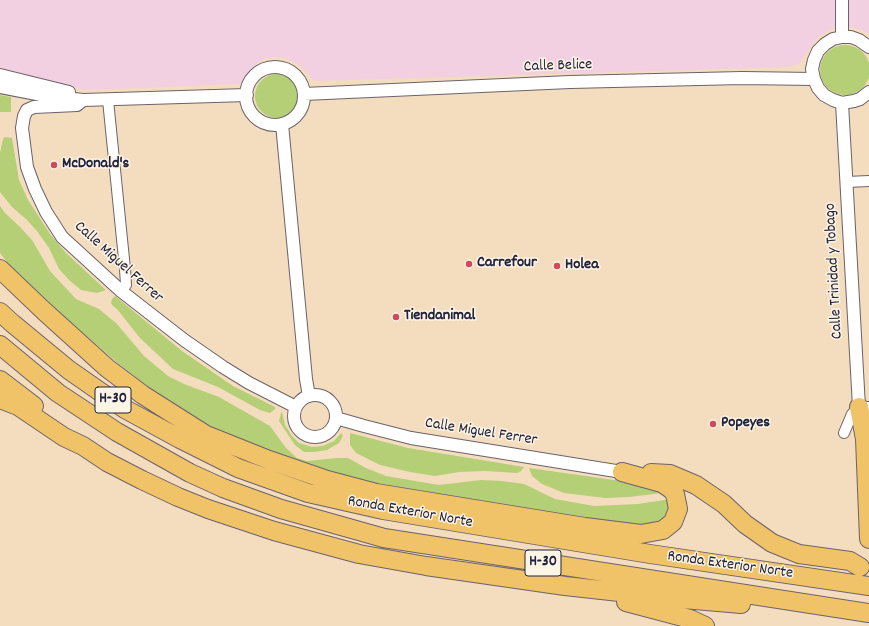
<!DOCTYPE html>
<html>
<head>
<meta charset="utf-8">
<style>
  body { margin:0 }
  canvas { display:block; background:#f4dcbf }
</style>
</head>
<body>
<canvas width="869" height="626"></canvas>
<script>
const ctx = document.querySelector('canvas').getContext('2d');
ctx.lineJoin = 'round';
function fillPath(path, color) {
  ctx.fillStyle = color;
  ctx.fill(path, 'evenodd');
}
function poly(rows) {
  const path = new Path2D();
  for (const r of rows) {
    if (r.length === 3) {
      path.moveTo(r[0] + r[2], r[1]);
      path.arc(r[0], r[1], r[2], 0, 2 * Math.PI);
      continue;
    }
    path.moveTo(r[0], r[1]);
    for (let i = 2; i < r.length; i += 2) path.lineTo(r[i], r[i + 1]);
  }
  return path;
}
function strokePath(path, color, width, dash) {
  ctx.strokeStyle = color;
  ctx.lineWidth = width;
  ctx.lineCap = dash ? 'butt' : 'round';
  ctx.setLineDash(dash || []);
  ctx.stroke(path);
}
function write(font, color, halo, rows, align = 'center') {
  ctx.font = font + ' Dekko,sans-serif';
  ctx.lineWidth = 3;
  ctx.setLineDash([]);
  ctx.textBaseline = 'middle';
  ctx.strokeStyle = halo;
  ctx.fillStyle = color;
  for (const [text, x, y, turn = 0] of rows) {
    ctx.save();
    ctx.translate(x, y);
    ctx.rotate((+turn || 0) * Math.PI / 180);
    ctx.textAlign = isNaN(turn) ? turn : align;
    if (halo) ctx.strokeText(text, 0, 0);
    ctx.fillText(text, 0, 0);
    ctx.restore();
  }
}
const built = poly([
  [0,0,869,0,869,34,862,30,846,26,833,28,817,38,799,64,788,67,314,81,303,69,296,63,280,57,267,58,257,63,247,74,240,84,85,90,0,69]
]);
const green = poly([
  [845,70,25],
  [277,96,22],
  [0,95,11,97,11,112,0,112],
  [5,137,12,138,19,180,28,200,50,234,66,253,106,290,97,293,81,290,69,280,59,269,49,248,37,231,26,219,12,207,0,192,0,153,3,139],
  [0,206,5,213,19,226,32,240,50,271,76,299,99,309,117,324,144,356,168,376,184,384,219,397,270,426,286,448,297,458,307,461,338,458,348,458,366,468,386,476,439,485,481,480,502,481,524,484,555,499,594,506,638,504,671,499,669,516,645,528,356,482,248,445,193,417,166,400,120,365,66,318,7,262,0,253],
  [115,296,182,351,233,386,275,407,275,409,270,413,260,410,218,387,173,369,140,338,117,309,113,306,111,303,112,299],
  [282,412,285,425,292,436,299,443,312,447,323,446,334,441,341,433,343,436,339,443,327,450,314,452,304,452,295,445,279,421,281,413],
  [350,433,408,448,524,467,521,471,517,473,485,471,459,472,435,476,410,472,380,465,356,453,350,445],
  [529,468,642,484,662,493,629,497,605,498,564,493,542,484,532,476]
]);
const minor = poly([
  [108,100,125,269,126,285,121,291],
  [847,182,869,181],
  [844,433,852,414,859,407,869,407]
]);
const tertiary = poly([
  [842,0,842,37],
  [869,47,859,40,851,37,842,37,833,39,825,44,818,51,814,60,812,69,814,79,818,88,824,95,833,100,842,103,854,101,860,99,869,92],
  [275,96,29],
  [0,75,69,92],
  [0,87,47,96,83,100,247,95],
  [304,94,570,82,742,78,814,79],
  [83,100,77,105,34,107,27,110,24,116,22,128,27,167,35,189,46,212,62,237,121,291,184,340,223,367,249,383,296,407],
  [842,103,859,407],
  [282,124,306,379,309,396],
  [315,416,21],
  [336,418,364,426,411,438,622,472]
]);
const motorway = poly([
  [0,269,44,311,107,368,143,395,214,440],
  [0,312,12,323,69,370,125,409,180,439,238,468,308,493,383,510,650,554,869,586],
  [0,345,58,393,117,432,190,473,223,488,281,509,384,538,869,613],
  [0,380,34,406],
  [0,399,18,406,64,437,83,446,107,462,142,480,178,497,208,509,274,531,359,554,426,566,565,586,683,599,741,604],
  [859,407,865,439,869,539],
  [204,434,269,460,327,480,376,493,585,527,641,534,663,530,673,522,678,509,675,494,672,490,662,483,622,472],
  [651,473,670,474,696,485,724,504,745,524,772,543,799,554,850,561,860,567],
  [626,602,690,619,705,626]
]);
const markers = [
  [54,165,4,"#d1495b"],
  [469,264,4,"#d1495b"],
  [557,266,4,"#d1495b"],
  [396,317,4,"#d1495b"],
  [713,424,4,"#d1495b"]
];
const shields = [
  [113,400,36],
  [543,563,36]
];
const shieldNames = [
  ["H-30",113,400],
  ["H-30",543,563]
];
const streetNames = [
  ["Calle Belice",558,67,-2],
  ["Calle Miguel Ferrer",118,263,42],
  ["Calle Trinidad y Tobago",835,271,-93],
  ["Calle Miguel Ferrer",481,433,9],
  ["Ronda Exterior Norte",410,513,10],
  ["Ronda Exterior Norte",730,566,8]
];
const poiNames = [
  ["McDonald's",62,165],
  ["Carrefour",477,264],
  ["Holea",565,266],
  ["Tiendanimal",404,317],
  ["Popeyes",721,424]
];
fillPath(built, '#f2cfe1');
fillPath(green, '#b4cf75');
strokePath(minor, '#6c6369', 12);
strokePath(tertiary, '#6c6369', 14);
strokePath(motorway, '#6c6369', 20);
strokePath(minor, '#fff', 10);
strokePath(tertiary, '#fff', 12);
strokePath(motorway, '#f0c369', 18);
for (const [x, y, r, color] of markers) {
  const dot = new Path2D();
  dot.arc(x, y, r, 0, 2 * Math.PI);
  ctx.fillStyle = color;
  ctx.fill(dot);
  strokePath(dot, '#fcf5e5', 1.5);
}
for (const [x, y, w] of shields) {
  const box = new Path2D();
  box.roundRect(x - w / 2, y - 13, w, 26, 3);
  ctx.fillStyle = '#fcf5e5';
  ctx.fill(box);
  strokePath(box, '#22223b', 1);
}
write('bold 15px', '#22223b', null, shieldNames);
write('16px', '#22223b', '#fcf5e5', streetNames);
write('bold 16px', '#22223b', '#fcf5e5', poiNames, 'left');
</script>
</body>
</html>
